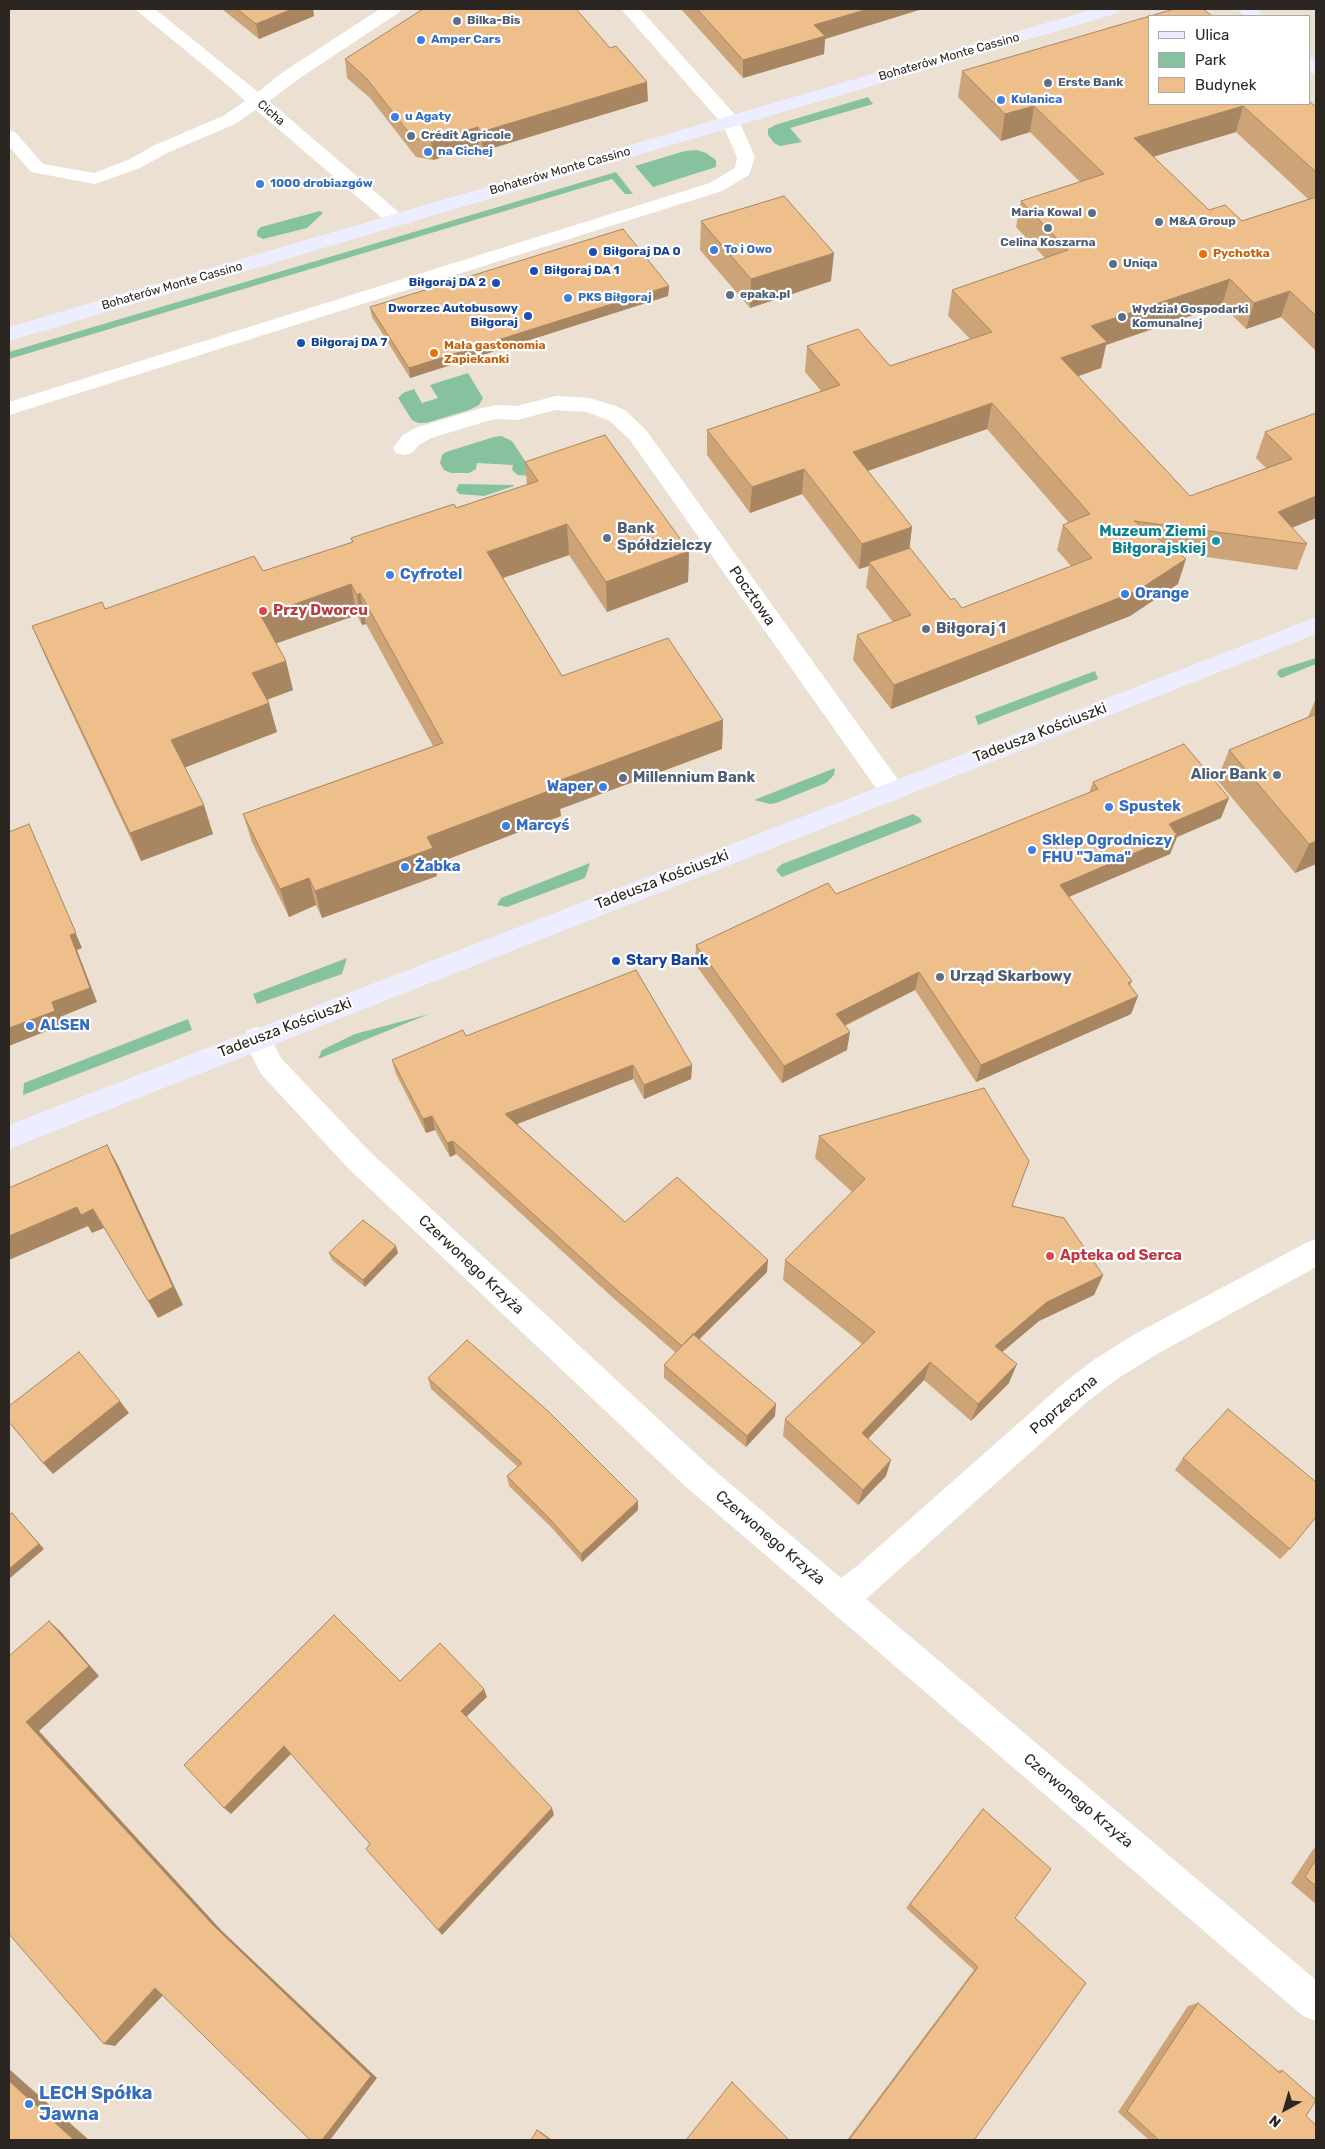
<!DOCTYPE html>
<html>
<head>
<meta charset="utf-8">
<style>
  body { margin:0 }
  #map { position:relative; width:1325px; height:2149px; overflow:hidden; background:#ece0d3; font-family:Rubik,sans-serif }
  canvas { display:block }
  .frame { position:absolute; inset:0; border:10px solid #2b2621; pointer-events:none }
  .legend { position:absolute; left:1148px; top:15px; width:162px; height:90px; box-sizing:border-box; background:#fff; border:1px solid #aaa8a6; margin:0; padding:6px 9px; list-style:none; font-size:15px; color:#2b2621 }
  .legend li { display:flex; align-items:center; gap:10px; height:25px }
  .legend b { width:25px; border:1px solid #aaa8a6 }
  .north { position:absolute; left:1260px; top:2084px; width:50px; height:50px; -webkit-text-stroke:4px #fff; paint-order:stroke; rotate:219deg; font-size:14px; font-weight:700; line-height:20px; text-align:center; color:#2b2621 }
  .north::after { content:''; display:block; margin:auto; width:18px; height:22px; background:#2b2621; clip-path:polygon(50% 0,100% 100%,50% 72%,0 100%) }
</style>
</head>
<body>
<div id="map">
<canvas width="1325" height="2149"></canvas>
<div class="frame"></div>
<ul class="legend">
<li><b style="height:6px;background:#ecedfe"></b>Ulica</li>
<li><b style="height:14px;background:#87c29f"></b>Park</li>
<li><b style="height:14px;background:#eebf8b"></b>Budynek</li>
</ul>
<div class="north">N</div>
</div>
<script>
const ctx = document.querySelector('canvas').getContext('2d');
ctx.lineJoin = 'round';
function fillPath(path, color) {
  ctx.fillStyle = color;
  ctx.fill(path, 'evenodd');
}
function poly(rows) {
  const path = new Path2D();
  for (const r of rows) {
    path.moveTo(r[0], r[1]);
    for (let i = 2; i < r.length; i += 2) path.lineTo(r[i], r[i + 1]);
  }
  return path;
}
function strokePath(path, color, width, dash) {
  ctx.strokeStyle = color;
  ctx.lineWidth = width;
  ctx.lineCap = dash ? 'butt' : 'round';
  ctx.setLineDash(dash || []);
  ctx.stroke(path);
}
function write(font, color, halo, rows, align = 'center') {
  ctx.font = font + ' Rubik,sans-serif';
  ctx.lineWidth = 4.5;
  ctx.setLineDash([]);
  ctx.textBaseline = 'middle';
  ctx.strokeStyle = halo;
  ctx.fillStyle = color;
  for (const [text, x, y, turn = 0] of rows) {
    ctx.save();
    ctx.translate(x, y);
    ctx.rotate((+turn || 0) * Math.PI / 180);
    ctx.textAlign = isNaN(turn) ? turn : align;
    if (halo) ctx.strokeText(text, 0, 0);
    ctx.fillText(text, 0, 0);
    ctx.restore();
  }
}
const green = poly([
  [868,97,873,104,790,128,802,142,780,146,774,143,768,135,768,129,775,125],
  [697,150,706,153,716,160,716,167,653,187,635,166,685,151],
  [616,172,633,194,625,194,612,179,9,359,9,352],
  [320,211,323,213,307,228,263,239,257,236,257,231,261,227],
  [468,373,483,398,479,405,469,410,426,423,418,423,412,420,398,398,403,393,414,389,422,403,438,398,430,385],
  [501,436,512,441,535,476,518,475,512,470,513,465,477,463,476,469,469,473,451,473,444,470,440,463,442,455,446,452,494,437],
  [459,484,513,485,514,486,484,496,459,494,456,490],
  [1316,658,1316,664,1281,678,1277,674,1278,671,1281,669],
  [1095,671,1098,679,978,725,975,716],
  [835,768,834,775,826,783,776,803,770,804,754,800],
  [913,814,920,818,922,822,782,877,776,870,782,864],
  [590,863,585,878,507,907,497,905,501,898],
  [347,958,342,974,257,1004,253,994],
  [429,1014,318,1059,322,1050,355,1034],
  [188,1019,192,1030,23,1095,24,1083]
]);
const lane = poly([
  [257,96,263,97,266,101,263,105,235,124,167,153,140,168,95,184,31,172,9,146,9,131,15,132,43,164,94,173,128,160,155,145,223,116,251,97,257,96],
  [730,116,736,117,739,121,755,157,749,175,722,191,9,415,9,402,710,183,735,168,737,157,721,121,724,117,730,116]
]);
const street = poly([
  [135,9,155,9,258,92,283,72,380,9,401,9,398,13,297,80,269,101,403,216,406,220,403,224,396,226,389,224,213,73,135,9],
  [621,9,640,9,737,117,739,121,737,125,730,127,723,125,621,9],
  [556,396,589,398,616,406,626,411,646,430,901,784,904,791,901,798,892,801,883,798,630,440,610,421,587,412,556,410,517,420,497,419,484,422,431,438,419,445,412,453,404,455,396,453,393,448,403,435,415,428,482,408,497,405,517,406,556,396],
  [257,1027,267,1031,281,1058,369,1151,707,1464,841,1578,857,1566,1065,1382,1095,1359,1135,1334,1306,1243,1316,1239,1316,1267,1157,1354,1117,1379,1087,1402,866,1599,1316,1980,1316,2021,1303,2016,685,1486,349,1169,261,1074,243,1039,247,1031,257,1027]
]);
const secondary = poly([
  [1094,9,1121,9,1118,13,9,341,9,327,1094,9],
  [1237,9,1257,9,1264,16,1244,16,1237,9],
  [1309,57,1316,60,1316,74,1309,72,1309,57],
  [1316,617,1316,634,9,1149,9,1125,1316,617]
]);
const wall = poly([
  [222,9,313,9,314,16,259,39],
  [681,9,922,9,825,39,824,54,743,78],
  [345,59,648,101,483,151,479,146,433,160,416,157,370,98,347,78],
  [962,71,1316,107,1316,351,1281,317,1246,329,1222,305,1106,345,1101,368,1078,376,1190,496,1266,468,1256,458,1265,432,1316,413,1316,518,1292,528,1307,544,1297,570,1179,553,1178,584,1130,616,891,709,853,660,857,635,893,622,866,587,869,566,859,569,802,494,750,513,707,455,707,430,821,391,805,372,807,346,890,366,970,339,948,316,952,290,1045,258,1016,227,1021,201,1080,182,1030,132,1001,141,958,97],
  [1236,132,1308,199,1242,221,1209,210,1153,157],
  [987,429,1068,522,1063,525,1057,550,1071,566,962,608,951,600,909,548,912,527,868,471],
  [701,221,831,281,750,308,700,250],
  [669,286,668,296,410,378,372,317,370,307],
  [525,462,689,551,688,582,607,612,569,555,503,578,562,676,723,720,722,749,560,809,561,816,435,864,437,876,322,918,316,905,289,917,252,842,243,814,433,746,366,624,362,625,357,615,276,643,293,690,267,700,277,732,185,767,213,834,141,861,45,656,32,626,263,571,352,543,351,538,456,508,527,485],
  [1316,698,1316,864,1295,873,1217,780,1229,750,1308,717],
  [1093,782,1221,818,1177,837,1170,854,1069,897,1132,981,1130,986,1138,996,1131,1014,976,1082,915,990,845,1026,847,1050,782,1083,695,964,696,945,836,894,1089,793],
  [466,1036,692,1065,691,1079,644,1099,633,1079,517,1124,625,1222,767,1272,699,1340,775,1416,746,1447,664,1378,664,1365,676,1353,611,1296,456,1154,450,1157,435,1130,426,1133,396,1074,392,1060],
  [819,1136,1012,1206,1103,1275,1094,1295,1039,1321,1002,1352,1009,1383,971,1421,924,1380,868,1439,886,1476,858,1505,783,1436,785,1419,862,1344,783,1280,785,1260,852,1192,815,1158],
  [329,1253,398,1253,365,1287,332,1260],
  [428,1378,638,1510,582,1562,551,1527,509,1486,507,1476,518,1467,431,1389],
  [1183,1458,1290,1549,1280,1559,1175,1470],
  [983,1809,1015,1918,974,2140,847,2140,974,1970,906,1908],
  [1316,1845,1316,1904,1291,1883],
  [1198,2003,1277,2071,1282,2070,1306,2116,1316,2140,1149,2140,1118,2112,1188,2006]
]);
const shadedWall = poly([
  [292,9,313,9,314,16,259,39,256,24],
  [868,9,922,9,825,39,824,54,743,78,743,60,814,25],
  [647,82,648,101,483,151,481,132],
  [1034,106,1030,132,1001,141,1005,114],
  [1243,106,1236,132,1128,164,1134,138],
  [478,127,479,146,433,160,431,141],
  [834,253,831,281,750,308,751,279],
  [1230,279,1222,305,1106,345,1101,368,1056,384,1061,358,1091,326],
  [669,286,668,296,410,378,409,368],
  [1290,291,1281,317,1246,329,1254,303],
  [992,403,987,429,850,477,853,452],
  [804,469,802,494,750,513,752,487],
  [1316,496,1316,518,1268,537,1278,512],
  [567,524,569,555,491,582,487,552],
  [912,527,909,552,869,562,869,566,859,569,862,544],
  [689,551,688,582,607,612,606,582],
  [1186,559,1178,584,1130,616,891,709,894,685],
  [351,584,357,615,269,646,261,616],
  [360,593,366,624,362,625,357,595],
  [286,661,293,690,260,702,252,673],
  [269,703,277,732,181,769,171,740],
  [723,720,722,749,560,809,561,816,435,864,437,876,322,918,315,891,427,837,555,782],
  [1229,798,1221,818,1177,837,1170,854,1054,903,1060,885,1169,824],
  [204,805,213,834,141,861,130,833],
  [29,824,82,948,77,950,97,1002,60,1017,62,1025,9,1046,9,1028,70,935],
  [1316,841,1316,864,1295,873,1309,844],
  [309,878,316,905,289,917,280,889],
  [919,972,915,990,833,1031,836,1014],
  [1138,996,1131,1014,976,1082,981,1065],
  [850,1032,847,1050,782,1083,784,1066],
  [633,1065,633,1079,507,1128,505,1114],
  [692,1065,691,1079,644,1099,644,1085],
  [432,1116,435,1130,426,1133,423,1119],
  [453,1141,456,1154,450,1157,447,1143],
  [107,1145,118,1165,183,1305,158,1318,148,1301],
  [77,1207,93,1209,104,1228,92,1233,88,1226,9,1260,9,1236],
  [396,1246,398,1253,365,1287,363,1280],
  [768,1260,767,1272,681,1357,682,1346],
  [1103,1275,1094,1295,1039,1321,988,1364,995,1346,1047,1302],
  [930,1362,924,1380,857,1450,862,1433],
  [1017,1364,1009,1383,971,1421,978,1404],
  [120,1401,129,1413,53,1474,43,1463],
  [776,1404,775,1416,746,1447,747,1436],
  [891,1460,886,1476,858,1505,863,1490],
  [638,1501,638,1510,582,1562,581,1554],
  [12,1513,44,1549,9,1579,9,1569],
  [49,1621,60,1631,99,1676,39,1731,222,1931,377,2078,330,2140,322,2140,26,1722],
  [484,1689,487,1697,464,1719,461,1711],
  [284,1746,291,1754,231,1814,224,1808],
  [552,1808,554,1815,442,1935,438,1930],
  [155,1988,166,1992,115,2046,104,2044],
  [9,2069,89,2140,74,2140,9,2081],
  [537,2130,541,2132,552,2140,550,2140]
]);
const building = poly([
  [237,9,292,9,256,24,237,9],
  [423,9,576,9,610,48,616,46,647,82,481,132,478,127,431,141,413,138,367,79,345,59,423,9],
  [697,9,868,9,814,25,825,36,743,60,697,9],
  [1174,9,1203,9,1212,16,1149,16,1149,104,1309,104,1309,101,1316,107,1316,172,1243,106,1134,138,1209,210,1225,205,1242,221,1316,197,1316,316,1290,291,1254,303,1230,279,1091,326,1107,342,1061,358,1190,496,1292,459,1265,432,1316,413,1316,496,1278,512,1307,544,1134,521,1186,559,1137,591,894,685,857,635,911,615,869,562,910,548,951,600,954,598,962,608,1092,558,1063,525,1090,514,992,403,853,452,912,527,862,544,804,469,752,487,707,430,840,385,807,346,858,329,890,366,992,332,952,290,1068,250,1021,201,1104,174,1034,106,1005,114,962,71,1174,9],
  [784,196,834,253,751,279,701,221,784,196],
  [623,229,669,286,409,368,370,307,623,229],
  [605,435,689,551,606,582,567,524,487,552,562,676,668,638,723,720,555,782,559,787,427,837,433,848,315,891,309,878,280,889,243,814,443,743,360,593,357,595,351,584,261,616,286,661,252,673,269,703,171,740,204,805,130,833,32,626,102,602,105,609,254,556,263,571,353,542,351,538,454,504,456,508,538,481,525,462,605,435],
  [1316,714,1316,841,1309,844,1229,750,1316,714],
  [1184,744,1229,798,1169,824,1177,835,1060,885,1132,981,1128,983,1138,996,981,1065,919,972,836,1014,850,1032,784,1066,696,945,828,883,836,894,1098,789,1093,782,1184,744],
  [29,824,76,933,70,935,90,988,52,1002,55,1011,9,1028,9,832,29,824],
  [636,970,692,1065,644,1085,633,1065,505,1114,625,1222,677,1177,768,1260,682,1346,610,1284,453,1141,447,1143,432,1116,423,1119,392,1060,463,1030,466,1036,636,970],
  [984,1088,1029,1161,1012,1206,1064,1218,1103,1275,1047,1302,995,1346,1017,1364,978,1404,930,1362,862,1433,891,1460,863,1490,785,1419,875,1332,785,1260,865,1179,819,1136,984,1088],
  [107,1145,173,1287,148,1301,93,1209,81,1215,77,1207,9,1236,9,1188,107,1145],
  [363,1220,396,1246,363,1280,329,1253,363,1220],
  [693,1334,776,1404,747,1436,664,1365,693,1334],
  [467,1340,549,1412,638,1501,581,1554,549,1518,507,1476,522,1463,428,1378,467,1340],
  [79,1352,120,1401,43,1463,9,1422,9,1406,79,1352],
  [1228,1409,1316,1482,1316,1517,1290,1549,1183,1458,1228,1409],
  [12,1513,39,1544,9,1569,9,1516,12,1513],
  [334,1615,400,1681,440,1643,484,1689,461,1711,552,1808,438,1930,366,1849,370,1844,284,1746,224,1808,184,1765,334,1615],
  [49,1621,89,1666,26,1722,213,1925,371,2076,322,2140,310,2140,155,1988,104,2044,9,1934,9,1656,49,1621],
  [983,1809,1051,1869,1015,1918,1086,1983,974,2140,849,2140,978,1967,910,1904,983,1809],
  [1316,1859,1316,1886,1305,1877,1316,1859],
  [1198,2003,1280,2073,1282,2070,1316,2100,1306,2116,1316,2125,1316,2140,1159,2140,1127,2111,1198,2003],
  [9,2081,74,2140,9,2140,9,2081],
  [732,2082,789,2140,686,2140,732,2082],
  [537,2130,550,2140,531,2140,537,2130]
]);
const markers = [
  [457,21,5,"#5c6f8a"],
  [421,40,5,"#3f7fe0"],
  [1048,83,5,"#5c6f8a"],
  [1001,100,5,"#3f7fe0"],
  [395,117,5,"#3f7fe0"],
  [411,136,5,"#5c6f8a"],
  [428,152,5,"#3f7fe0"],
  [260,184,5,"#3f7fe0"],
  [1092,213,5,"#5c6f8a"],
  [1159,222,5,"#5c6f8a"],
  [1048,228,5,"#5c6f8a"],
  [714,250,5,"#3f7fe0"],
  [593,252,5,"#1a4fb4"],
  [1203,254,5,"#e8710a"],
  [1113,264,5,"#5c6f8a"],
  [534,271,5,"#1a4fb4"],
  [496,283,5,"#1a4fb4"],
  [730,295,5,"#5c6f8a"],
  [568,298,5,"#3f7fe0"],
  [528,316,5,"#1a4fb4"],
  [1122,317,5,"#5c6f8a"],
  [301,343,5,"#1a4fb4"],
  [434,353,5,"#e8710a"],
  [607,538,5,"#5c6f8a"],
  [1216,541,5,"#0f9aa8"],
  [390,575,5,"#3f7fe0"],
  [1125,594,5,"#3f7fe0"],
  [263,611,5,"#e0444e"],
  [926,629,5,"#5c6f8a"],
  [1277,775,5,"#5c6f8a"],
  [623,778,5,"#5c6f8a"],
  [603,787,5,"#3f7fe0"],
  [1109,807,5,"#3f7fe0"],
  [506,826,5,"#3f7fe0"],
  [1032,850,5,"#3f7fe0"],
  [405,867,5,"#3f7fe0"],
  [616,961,5,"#1a4fb4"],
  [940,977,5,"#5c6f8a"],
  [30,1026,5,"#3f7fe0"],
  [1050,1256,5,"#e0444e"],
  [29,2104,5,"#3f7fe0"]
];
const farServicenames = [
  ["Bilka-Bis",467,21],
  ["Erste Bank",1058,83],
  ["Crédit Agricole",421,136],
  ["Maria Kowal",1082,213,"right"],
  ["M&A Group",1169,222],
  ["Celina Koszarna",1048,243,"center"],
  ["Uniqa",1123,264],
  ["epaka.pl",740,295],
  ["Wydział Gospodarki",1132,310],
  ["Komunalnej",1132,324]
];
const farShopnames = [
  ["Amper Cars",431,40],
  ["Kulanica",1011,100],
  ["u Agaty",405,117],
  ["na Cichej",438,152],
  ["1000 drobiazgów",270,184],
  ["To i Owo",724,250],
  ["PKS Biłgoraj",578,298]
];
const farStreetnames = [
  ["Bohaterów Monte Cassino",949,57,-16],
  ["Cicha",271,113,41],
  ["Bohaterów Monte Cassino",560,171,-16],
  ["Bohaterów Monte Cassino",172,286,-16]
];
const farTransitnames = [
  ["Biłgoraj DA 0",603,252],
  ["Biłgoraj DA 1",544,271],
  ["Biłgoraj DA 2",486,283,"right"],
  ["Dworzec Autobusowy",518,309,"right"],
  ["Biłgoraj",518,323,"right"],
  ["Biłgoraj DA 7",311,343]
];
const farFoodnames = [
  ["Pychotka",1213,254],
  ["Mała gastonomia",444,346],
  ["Zapiekanki",444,360]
];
const serviceNames = [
  ["Bank",617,529],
  ["Spółdzielczy",617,546],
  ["Biłgoraj 1",936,629],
  ["Alior Bank",1267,775,"right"],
  ["Millennium Bank",633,778],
  ["Urząd Skarbowy",950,977]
];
const cultureNames = [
  ["Muzeum Ziemi",1206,532],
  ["Biłgorajskiej",1206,549]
];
const shopNames = [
  ["Cyfrotel",400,575],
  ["Orange",1135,594],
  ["Waper",593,787,"right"],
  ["Spustek",1119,807],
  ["Marcyś",516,826],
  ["Sklep Ogrodniczy",1042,841],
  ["FHU \"Jama\"",1042,858],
  ["Żabka",415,867],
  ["ALSEN",40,1026]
];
const streetNames = [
  ["Pocztowa",752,596,55],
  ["Tadeusza Kościuszki",1040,733,-21],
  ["Tadeusza Kościuszki",662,880,-21],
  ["Tadeusza Kościuszki",285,1028,-21],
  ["Czerwonego Krzyża",471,1265,43],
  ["Poprzeczna",1064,1405,-40],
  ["Czerwonego Krzyża",770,1538,40],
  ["Czerwonego Krzyża",1078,1801,40]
];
const healthNames = [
  ["Przy Dworcu",273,611],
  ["Apteka od Serca",1060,1256]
];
const transitNames = [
  ["Stary Bank",626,961]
];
const nearShopnames = [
  ["LECH Spółka",39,2094],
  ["Jawna",39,2115]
];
fillPath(green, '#87c29f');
fillPath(lane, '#fff');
fillPath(street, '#fff');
fillPath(secondary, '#ecedfe');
fillPath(wall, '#cda478');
fillPath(shadedWall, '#a78661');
fillPath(building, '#eebf8b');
strokePath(building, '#a78661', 1);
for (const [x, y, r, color] of markers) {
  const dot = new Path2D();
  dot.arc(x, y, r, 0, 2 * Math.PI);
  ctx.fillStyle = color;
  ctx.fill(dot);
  strokePath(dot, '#fff', 2);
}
write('bold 12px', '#4e5e75', '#fff', farServicenames, 'left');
write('bold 12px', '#366cbe', '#fff', farShopnames, 'left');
write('12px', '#2b2621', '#fff', farStreetnames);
write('bold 12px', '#164399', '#fff', farTransitnames, 'left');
write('bold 12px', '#c56008', '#fff', farFoodnames, 'left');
write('bold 15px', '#4e5e75', '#fff', serviceNames, 'left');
write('bold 15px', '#0d838f', '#fff', cultureNames, 'right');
write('bold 15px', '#366cbe', '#fff', shopNames, 'left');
write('15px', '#2b2621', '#fff', streetNames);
write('bold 15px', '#be3a42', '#fff', healthNames, 'left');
write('bold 15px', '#164399', '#fff', transitNames, 'left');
write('bold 18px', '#366cbe', '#fff', nearShopnames, 'left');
</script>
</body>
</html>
